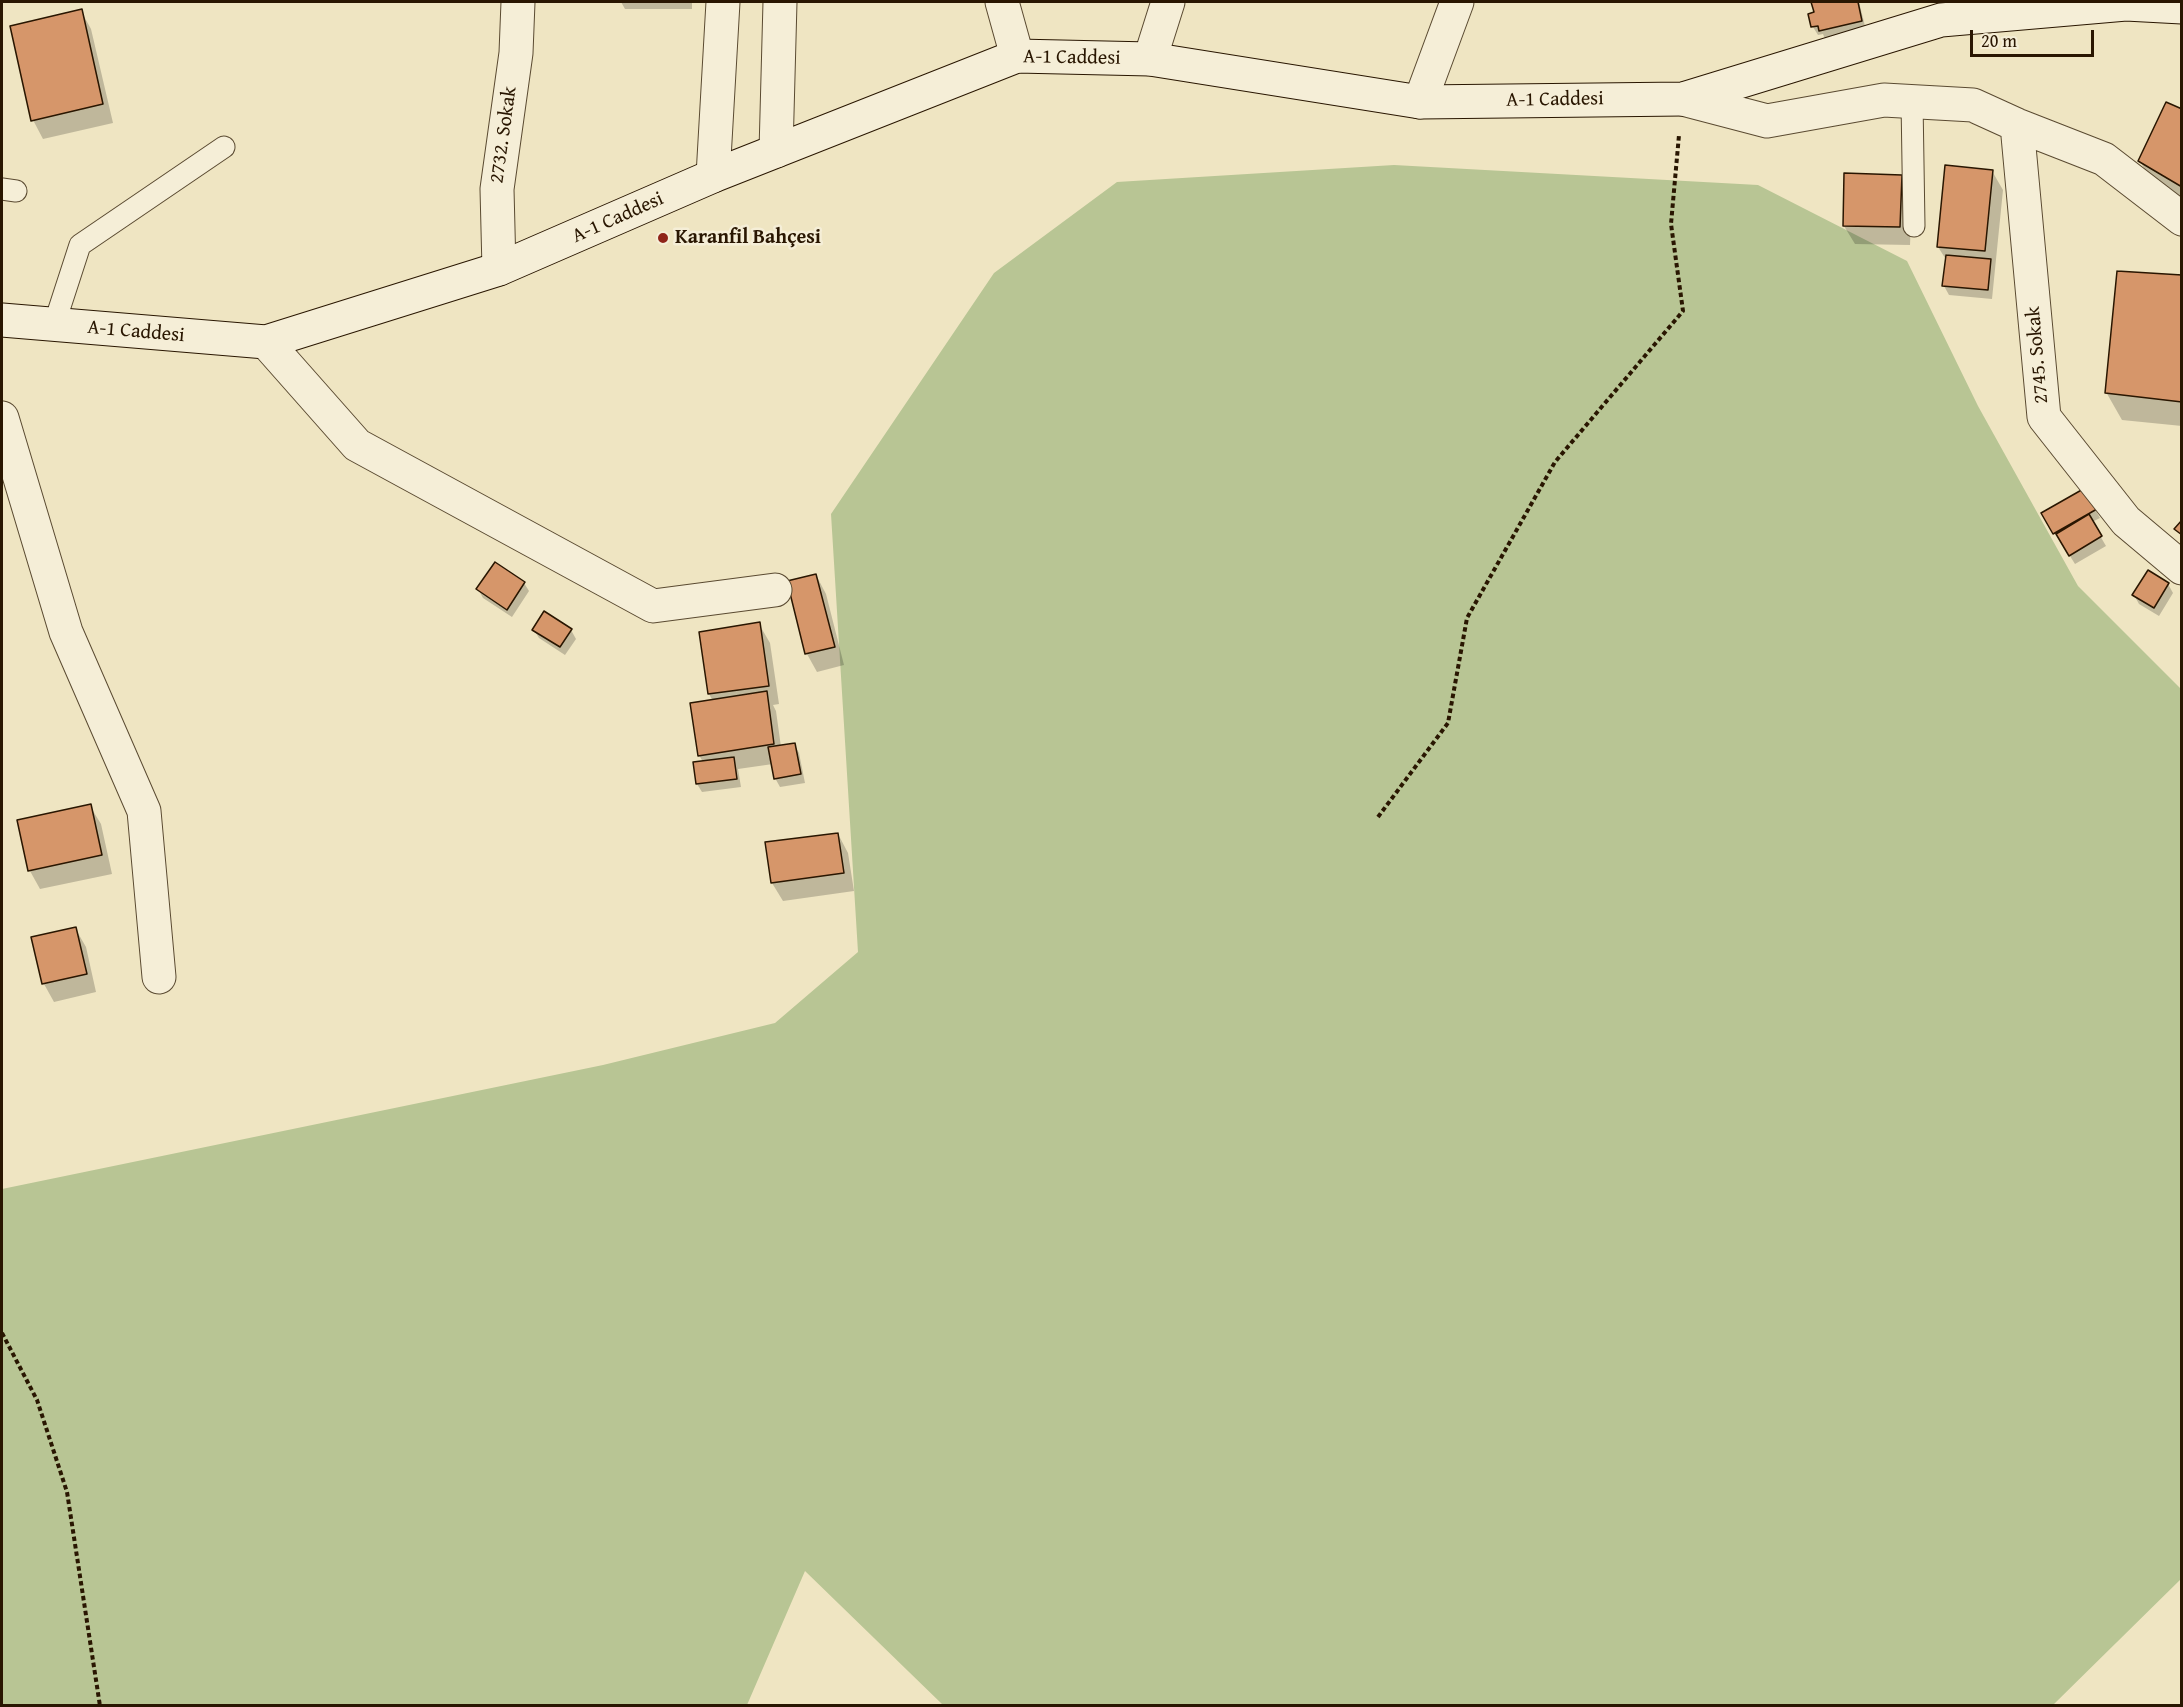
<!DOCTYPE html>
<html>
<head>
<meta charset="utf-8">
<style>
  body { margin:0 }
  #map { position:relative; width:2183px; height:1707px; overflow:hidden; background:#efe5c2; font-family:"Gentium Book Plus",serif }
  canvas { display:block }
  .frame { position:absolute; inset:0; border:3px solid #291601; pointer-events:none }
  .scale { position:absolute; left:1970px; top:30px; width:124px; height:27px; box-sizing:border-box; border:3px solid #291601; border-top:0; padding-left:8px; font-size:18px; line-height:21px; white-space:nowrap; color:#291601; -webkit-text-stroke:4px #f5eed7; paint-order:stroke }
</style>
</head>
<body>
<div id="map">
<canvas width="2183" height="1707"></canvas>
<div class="frame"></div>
<div class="scale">20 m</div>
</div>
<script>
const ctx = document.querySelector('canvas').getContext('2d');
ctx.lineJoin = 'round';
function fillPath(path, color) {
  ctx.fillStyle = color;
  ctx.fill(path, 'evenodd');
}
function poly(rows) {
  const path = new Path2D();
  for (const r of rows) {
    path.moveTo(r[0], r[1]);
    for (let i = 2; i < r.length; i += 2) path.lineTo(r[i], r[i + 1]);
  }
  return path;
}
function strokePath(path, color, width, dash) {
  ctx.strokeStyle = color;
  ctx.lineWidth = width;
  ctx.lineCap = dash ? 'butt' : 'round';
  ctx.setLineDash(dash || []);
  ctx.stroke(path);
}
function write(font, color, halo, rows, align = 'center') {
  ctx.font = font + ' "Gentium Book Plus",serif';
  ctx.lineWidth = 5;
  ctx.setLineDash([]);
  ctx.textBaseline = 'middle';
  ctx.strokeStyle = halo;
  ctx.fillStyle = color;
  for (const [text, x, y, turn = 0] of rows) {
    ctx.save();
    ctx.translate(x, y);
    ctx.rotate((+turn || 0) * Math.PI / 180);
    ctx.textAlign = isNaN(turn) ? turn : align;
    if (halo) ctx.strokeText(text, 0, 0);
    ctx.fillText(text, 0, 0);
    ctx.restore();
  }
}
const green = poly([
  [1394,165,1758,185,1907,261,1978,406,2078,586,2181,689,2181,1579,2053,1705,943,1705,805,1571,747,1705,2,1705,2,1189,603,1065,775,1023,858,952,831,514,994,273,1117,182]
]);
const shadow = poly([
  [621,2,692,2,692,9,625,9],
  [1813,2,1859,2,1866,30,1825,39,1823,34,1818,35,1813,27,1816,13],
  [81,11,91,29,113,123,43,139,33,120],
  [2182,110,2182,204,2156,189,2140,161],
  [1992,171,2003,190,1992,299,1949,295,1944,286,1947,261,1938,247],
  [1901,177,1912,195,1910,245,1855,244,1844,226],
  [2182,277,2182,426,2122,420,2106,392],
  [2084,490,2100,518,2092,522,2106,546,2075,564,2043,513],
  [2148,572,2168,584,2173,593,2159,616,2139,604,2134,595],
  [816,575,826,594,844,665,817,672,807,654],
  [524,583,529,591,512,617,483,598,478,589],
  [759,624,770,643,779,704,773,705,776,711,781,747,794,744,799,753,805,783,780,787,775,778,773,764,738,769,741,787,702,792,697,784,703,762,699,755,713,701,709,694],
  [534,630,571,630,576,639,565,655,539,638],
  [90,806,101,824,112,874,40,889,30,871,19,821],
  [838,834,848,853,854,891,783,901,772,883],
  [75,928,86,947,96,992,54,1002,44,984]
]);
const building = poly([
  [1811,2,1858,2,1862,21,1819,31,1818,26,1811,27,1808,14,1814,12,1811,2],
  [82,9,103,104,31,121,10,26,82,9],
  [2166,102,2182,109,2182,187,2138,161,2166,102],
  [1945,165,1993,170,1985,251,1937,247,1945,165],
  [1844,173,1902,175,1900,227,1843,226,1844,173],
  [1946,255,1991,259,1988,290,1942,286,1946,255],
  [2117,271,2182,275,2182,402,2105,393,2117,271],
  [2085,488,2097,509,2053,534,2041,513,2085,488],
  [2089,514,2102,536,2069,556,2056,534,2089,514],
  [2182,520,2182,535,2174,529,2182,520],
  [495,562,525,582,507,610,476,589,495,562],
  [2148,570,2169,583,2154,608,2132,595,2148,570],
  [816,574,835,647,805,654,787,581,816,574],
  [544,611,572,629,560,647,532,630,544,611],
  [760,622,769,686,708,694,699,632,760,622],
  [767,691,774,744,698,756,690,703,767,691],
  [795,743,801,774,774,779,768,747,795,743],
  [734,757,737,779,696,784,693,762,734,757],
  [91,804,102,855,28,871,17,820,91,804],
  [838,833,844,873,771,883,765,842,838,833],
  [76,927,87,974,42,984,31,937,76,927]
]);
const path = poly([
  [1378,817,1448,723,1467,618,1555,462,1683,311,1671,224,1679,135],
  [2,1333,37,1400,67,1492,100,1706]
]);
const lane = poly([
  [1912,101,1914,226],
  [2,189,16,191],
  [54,325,80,245,224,147]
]);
const street = poly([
  [1002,2,1017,56],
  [1150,59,1168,2],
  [1683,99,1767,121,1884,100,1973,105,2017,125,2104,159,2182,219],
  [1420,102,1457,2],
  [2017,125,2044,417,2126,521,2182,568],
  [776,151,780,2],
  [713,176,723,2],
  [499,269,497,189,516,53,518,2],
  [266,342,357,445,653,606,775,590],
  [2,418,66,632,144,811,159,977]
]);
const secondary = poly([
  [2,320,266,342,499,269,713,176,1017,56,1150,59,1420,102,1683,99,1941,20,2126,4,2182,7]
]);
const markers = [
  [663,238,6,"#8f2418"]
];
const streetNames = [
  ["A-1 Caddesi",1072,58,1],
  ["A-1 Caddesi",1555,100,-1],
  ["2732. Sokak",504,135,-82],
  ["A-1 Caddesi",618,218,-24],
  ["A-1 Caddesi",136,332,5],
  ["2745. Sokak",2038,355,-95]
];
const poiNames = [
  ["Karanfil Bahçesi",675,238]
];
fillPath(green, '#b8c594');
fillPath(shadow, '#0003');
fillPath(building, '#d6966a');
strokePath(building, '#291601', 1.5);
strokePath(lane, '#5a4a31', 23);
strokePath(street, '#5a4a31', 35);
strokePath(secondary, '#291601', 35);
strokePath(path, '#291601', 4, [4.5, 3]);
strokePath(lane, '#f5eed7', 21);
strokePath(street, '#f5eed7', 33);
strokePath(secondary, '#f5eed7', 33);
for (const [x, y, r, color] of markers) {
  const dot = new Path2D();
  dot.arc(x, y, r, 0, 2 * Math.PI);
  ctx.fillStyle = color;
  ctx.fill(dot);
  strokePath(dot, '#f5eed7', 2);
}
write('20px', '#291601', '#f5eed7', streetNames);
write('bold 20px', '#291601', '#f5eed7', poiNames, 'left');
</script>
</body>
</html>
